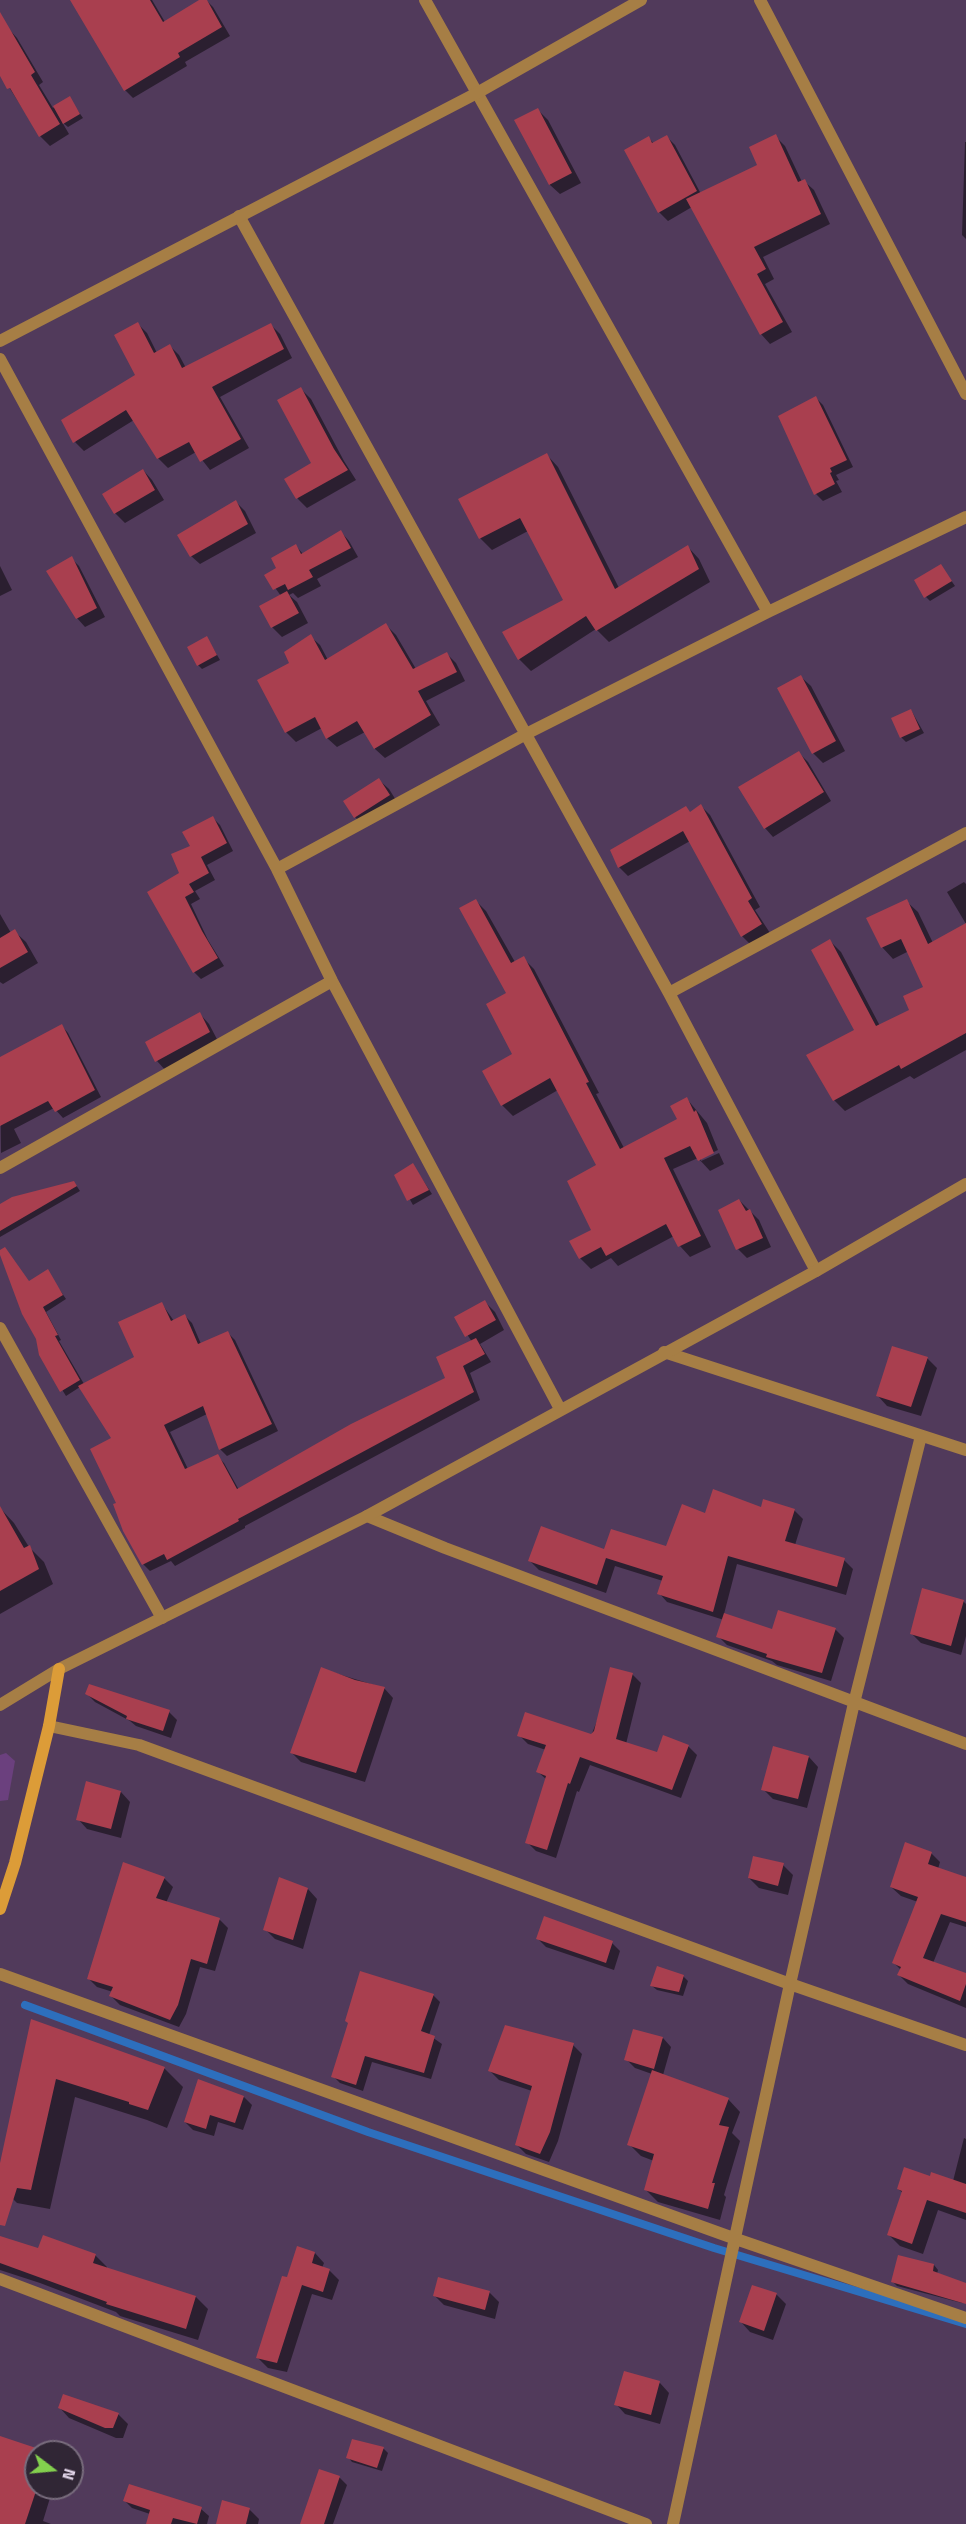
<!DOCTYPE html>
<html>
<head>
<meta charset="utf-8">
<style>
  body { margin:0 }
  #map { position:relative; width:966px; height:2524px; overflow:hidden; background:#513a5b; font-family:"Titillium Web",sans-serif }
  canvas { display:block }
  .north { position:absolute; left:24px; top:2440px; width:60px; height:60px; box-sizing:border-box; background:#302635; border:2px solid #786c7d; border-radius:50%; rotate:106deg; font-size:16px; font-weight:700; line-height:24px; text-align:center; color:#e3d6ea }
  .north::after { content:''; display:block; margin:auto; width:21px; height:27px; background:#83d04e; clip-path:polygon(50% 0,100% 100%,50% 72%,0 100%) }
</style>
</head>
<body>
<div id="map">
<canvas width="966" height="2524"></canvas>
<div class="north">N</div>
</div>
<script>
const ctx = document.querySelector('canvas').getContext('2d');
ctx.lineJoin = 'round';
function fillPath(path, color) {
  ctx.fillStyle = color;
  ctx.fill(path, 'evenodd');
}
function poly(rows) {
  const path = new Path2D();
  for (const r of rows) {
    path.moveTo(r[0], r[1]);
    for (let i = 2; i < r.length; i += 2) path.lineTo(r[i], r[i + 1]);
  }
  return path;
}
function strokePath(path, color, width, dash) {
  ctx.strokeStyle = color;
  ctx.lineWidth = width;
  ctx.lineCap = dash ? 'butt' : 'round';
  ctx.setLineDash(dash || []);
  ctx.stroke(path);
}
const green = poly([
  [6,1753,15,1761,8,1800,0,1801,0,1755]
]);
const shadow = poly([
  [82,0,152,0,165,22,202,0,206,0,213,7,230,36,185,62,187,66,133,98,125,90],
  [8,28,17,38,43,82,39,85,53,108,69,98,83,118,68,127,62,122,69,134,50,146,40,136,0,73,0,33],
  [538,110,548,120,581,183,560,194,550,185,516,120],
  [775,136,785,146,802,182,804,181,814,190,830,224,763,257,774,279,765,284,792,332,770,344,761,334,692,207,668,221,659,212,626,151,649,138,654,144,667,137,675,145,701,194,759,165],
  [965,142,966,142,966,239,962,235],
  [138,324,147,333,157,353,170,346,179,355,186,368,271,325,280,334,292,358,220,397,249,448,210,470,196,452,168,468,158,458,134,420,84,451,75,442,137,375],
  [301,389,311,399,344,461,356,480,307,508,298,499,286,479,313,463],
  [816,398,823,405,853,467,836,475,839,480,836,481,842,492,823,501,816,494],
  [547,455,558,467,619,588,688,547,699,559,710,582,609,642,596,629,531,671,519,659,565,601,528,531,492,550,480,538],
  [143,470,152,480,164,500,125,523,115,513],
  [236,502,245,511,256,533,200,564,191,556],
  [341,532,349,541,358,557,317,579,321,586,298,598,293,593,289,595,297,602,308,623,282,637,272,627,281,596,266,575,278,568,296,546,303,554],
  [71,558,79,566,105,617,85,627,77,618],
  [0,566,12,590,0,596],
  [941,566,955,586,930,601,926,597],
  [386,625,396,635,416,669,447,654,456,663,465,681,426,701,440,725,385,758,375,749,365,732,337,747,327,738,322,728,296,742,286,732,259,681,291,664,310,636,320,645,328,660],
  [207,638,220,660,202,669,198,665],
  [801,677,811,686,845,751,823,763,813,753],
  [911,710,924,733,906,742,901,737],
  [799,753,808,762,831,801,773,837,765,828],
  [379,780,389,789,399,805,365,827,355,817],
  [701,806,710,815,760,907,755,910,770,933,751,945,742,936,690,841,628,876,619,867],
  [213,818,220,825,233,851,207,865,215,880,195,891,200,899,191,904,208,940,224,966,201,979,194,972,181,874,192,847],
  [964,882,966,884,966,1050,914,1079,910,1076,845,1111,834,1100,856,1030,830,941,841,952,880,1026,911,1011,925,987,909,951,893,959,882,947,868,919,906,901,918,912,933,943,966,924,947,892],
  [476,901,486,911,515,962,523,958,534,969,599,1093,596,1094,624,1148,679,1120,687,1099,707,1123,718,1150,701,1158,701,1161,719,1153,724,1164,710,1171,698,1158,673,1169,711,1247,690,1257,680,1246,674,1236,618,1266,611,1258,591,1269,580,1258,593,1230,598,1166,558,1090,513,1116,502,1105,514,1055,508,993],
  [0,914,11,933,14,931,26,942,38,963,3,984,0,982],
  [200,1014,209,1024,219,1043,166,1071,157,1061],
  [62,1026,68,1033,101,1097,63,1118,54,1108,14,1129,21,1143,1,1153,0,1059],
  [413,1165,432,1194,413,1205,396,1175],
  [74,1182,80,1191,0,1237,0,1205],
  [739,1200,759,1220,771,1247,747,1258,738,1249,720,1211],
  [5,1249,29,1282,47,1271,66,1299,46,1312,61,1340,59,1341,84,1384,136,1357,120,1323,162,1304,174,1321,185,1316,192,1323,201,1344,228,1333,235,1340,278,1431,227,1456,220,1449,207,1414,170,1432,188,1469,217,1456,224,1463,239,1490,447,1379,472,1342,456,1317,485,1302,495,1312,504,1330,480,1344,491,1362,470,1373,480,1400,245,1526,245,1528,175,1566,171,1561,150,1571,143,1564,118,1504,113,1438,80,1387,66,1396,40,1354,37,1339],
  [927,1358,937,1368,921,1416,887,1406,878,1396],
  [0,1508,14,1523,29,1547,44,1562,53,1584,0,1614],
  [762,1509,794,1510,803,1519,795,1545,844,1560,853,1569,846,1595,737,1564,724,1614,773,1631,835,1629,844,1638,831,1681,777,1665,772,1661,727,1645,718,1636,724,1620,667,1602,659,1593,663,1581,615,1566,606,1593,539,1570,530,1561,605,1550,667,1548,705,1515],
  [963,1601,966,1604,966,1636,961,1655,921,1643,911,1633],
  [322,1669,384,1688,393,1698,365,1782,301,1762,292,1753],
  [632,1674,641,1683,626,1744,658,1754,688,1746,697,1755,681,1798,590,1765,579,1792,577,1791,556,1858,536,1851,527,1842,547,1780,538,1772,546,1750,528,1744,519,1735,591,1736,600,1713],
  [87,1694,169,1712,177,1720,171,1738,136,1726,130,1721,95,1702],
  [809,1757,818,1767,807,1808,773,1799,763,1789],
  [87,1783,121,1792,130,1802,121,1838,87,1829,78,1819],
  [931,1853,940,1862,938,1869,966,1879,966,1927,950,1922,933,1963,966,1974,966,2008,908,1984,899,1975,901,1970,893,1962,918,1902,901,1896,891,1887],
  [783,1865,793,1875,788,1895,759,1888,749,1878],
  [164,1878,173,1887,166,1903,220,1920,228,1928,215,1971,200,1967,186,2014,179,2027,120,2005,111,1996,113,1992,97,1987,88,1978],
  [308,1889,317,1899,303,1949,275,1939,265,1929],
  [538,1939,612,1943,620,1951,614,1970,546,1947],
  [683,1976,688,1981,683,1996,657,1990,652,1986],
  [433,1995,440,2002,429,2035,442,2044,431,2079,372,2062,363,2091,340,2083,333,2076],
  [32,2021,164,2068,183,2087,167,2128,147,2120,75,2097,50,2209,17,2203,0,2186,0,2171],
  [663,2038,671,2047,663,2075,728,2099,740,2112,732,2133,740,2141,724,2195,726,2197,720,2220,658,2202,646,2190,654,2161,641,2156,629,2144,652,2074,635,2068,626,2059],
  [573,2045,582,2054,558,2141,549,2162,526,2154,517,2145,532,2091,499,2080,490,2071],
  [244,2097,252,2105,243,2130,218,2122,214,2136,193,2130,185,2122],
  [964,2138,966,2139,966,2220,938,2210,923,2254,900,2246,889,2235,903,2193,898,2189,931,2178,953,2181],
  [0,2238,39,2250,95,2255,107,2267,107,2269,196,2297,208,2309,198,2340,120,2316,116,2312,40,2283,0,2270],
  [315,2253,324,2263,322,2268,329,2270,339,2280,332,2300,312,2294,287,2372,268,2368,258,2358],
  [934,2265,938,2270,937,2274,966,2287,962,2303,897,2286,893,2282],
  [489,2292,499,2302,495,2319,444,2305,434,2295],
  [776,2294,786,2304,773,2340,750,2332,741,2322],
  [660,2383,669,2393,660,2424,625,2414,616,2404],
  [60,2408,118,2414,128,2424,123,2438,116,2438,69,2418],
  [353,2441,384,2449,388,2453,382,2471,352,2462,348,2457],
  [0,2446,44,2452,36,2452,36,2488,53,2488,43,2521,51,2524,0,2524],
  [320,2471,340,2478,347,2485,333,2524,306,2524],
  [125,2501,201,2509,209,2516,207,2524,157,2524,150,2514,132,2508],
  [249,2509,259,2519,258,2524,219,2524]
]);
const stream = poly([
  [25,2005,368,2132,714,2248,966,2324]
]);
const building = poly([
  [70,0,150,0,163,22,199,0,207,0,222,27,178,53,180,57,124,91],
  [0,12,35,72,31,75,60,124,39,137,10,88,7,89,0,76],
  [70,96,80,114,63,124,53,106],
  [538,108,572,173,549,185,514,120],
  [776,134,798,182,805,179,821,214,754,247,766,269,757,274,783,322,760,335,686,199,757,165,749,147],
  [667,135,697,191,658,213,624,150,649,136,652,143],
  [138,322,154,353,170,344,182,368,271,323,284,349,212,387,241,439,200,462,189,442,157,459,126,410,73,443,61,420,135,375,114,335],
  [301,387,334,449,348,470,296,499,284,479,311,463,277,400],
  [816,396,847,460,830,468,832,472,830,473,835,484,814,495,778,416],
  [547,453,615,589,688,545,699,569,596,631,586,616,518,660,502,632,563,600,520,518,479,539,458,499],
  [143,469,155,490,114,514,102,494],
  [236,500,248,524,190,557,177,535],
  [341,530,351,548,309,570,313,577,288,590,285,584,273,590,264,575,276,568,271,558,296,544,301,554],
  [72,556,97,608,76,619,46,571],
  [941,564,952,581,924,598,914,580],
  [287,591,299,613,271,628,259,606],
  [386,623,413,669,447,652,457,672,418,691,431,715,374,749,357,721,326,739,315,717,285,733,257,680,289,663,284,652,311,634,325,660],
  [207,636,217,655,197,666,187,647],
  [801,675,836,741,812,754,777,688],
  [911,709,920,729,900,738,891,718],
  [799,751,824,792,764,829,738,787],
  [379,778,390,795,354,818,343,801],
  [701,804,752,898,748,901,762,924,741,937,683,831,618,868,610,850,686,806,690,812],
  [213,816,227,843,201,857,209,873,189,884,194,892,185,897,202,931,218,958,193,973,147,892,179,873,171,854,190,846,182,832],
  [476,899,511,963,524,956,589,1082,586,1083,620,1149,677,1119,670,1106,687,1097,694,1112,696,1110,714,1153,698,1161,690,1146,664,1158,701,1236,678,1247,666,1224,606,1256,601,1247,579,1259,569,1241,591,1230,567,1181,596,1165,550,1078,501,1106,482,1071,512,1054,486,1004,506,993,459,908],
  [907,899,928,944,966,923,966,1033,901,1069,899,1065,833,1101,806,1055,854,1030,811,950,830,939,876,1026,909,1010,903,996,923,987,901,939,881,948,866,918],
  [15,929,28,952,0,968,0,938],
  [200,1012,210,1032,155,1062,145,1042],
  [62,1024,95,1090,55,1112,48,1101,0,1126,0,1057],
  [413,1163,429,1190,407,1201,394,1175],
  [74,1181,77,1186,0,1231,0,1204,12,1197],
  [739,1199,746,1211,750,1209,763,1238,736,1250,718,1210],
  [5,1247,29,1281,48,1269,63,1295,43,1307,58,1335,55,1336,80,1380,60,1392,39,1355,36,1339,22,1314,0,1255,0,1250],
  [485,1300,496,1320,465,1337,454,1317],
  [162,1302,171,1321,185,1314,198,1344,228,1331,272,1424,219,1450,203,1406,164,1425,185,1469,218,1454,237,1489,351,1424,445,1378,436,1357,476,1338,485,1354,463,1366,474,1392,238,1519,239,1521,167,1560,164,1554,142,1565,123,1531,113,1504,116,1503,90,1449,111,1438,78,1386,134,1357,118,1322],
  [892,1346,928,1357,911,1407,876,1396],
  [713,1489,761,1507,763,1499,795,1509,785,1541,845,1558,837,1587,728,1556,713,1612,657,1594,663,1576,606,1558,597,1585,528,1561,541,1526,604,1549,611,1529,666,1546,682,1504,705,1513],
  [0,1506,24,1548,30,1545,39,1569,0,1591],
  [922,1588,964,1600,951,1646,910,1634],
  [778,1610,836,1628,822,1673,766,1657,767,1654,716,1637,724,1613,772,1629],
  [321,1667,355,1680,385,1687,356,1773,290,1753],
  [610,1667,633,1673,616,1739,657,1752,663,1735,689,1745,672,1790,580,1757,570,1784,568,1783,547,1850,525,1843,546,1776,536,1772,546,1745,517,1736,525,1712,591,1734,594,1731],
  [89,1684,170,1710,163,1731,126,1719,127,1716,85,1694],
  [773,1746,809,1756,798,1799,761,1790],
  [86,1781,121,1791,111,1829,76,1820],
  [905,1842,932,1852,928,1864,966,1877,966,1922,941,1914,923,1958,966,1973,966,1984,960,2001,897,1975,901,1967,892,1963,918,1897,890,1887],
  [753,1856,784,1863,778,1886,748,1878],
  [123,1862,165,1877,156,1898,220,1918,207,1964,191,1959,178,2005,170,2020,109,1996,113,1987,87,1979],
  [279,1877,308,1888,293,1940,263,1930],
  [544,1916,613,1941,606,1963,536,1939],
  [657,1966,684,1975,679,1992,650,1986],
  [360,1971,434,1994,421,2031,435,2036,424,2073,365,2056,356,2085,331,2077,348,2023,345,2021],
  [31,2019,165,2067,148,2110,129,2104,129,2102,56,2079,31,2190,17,2188,5,2226,0,2225,0,2163],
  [505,2025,574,2043,550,2132,540,2154,515,2145,532,2086,488,2071],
  [633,2029,663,2037,654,2069,624,2060],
  [652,2070,729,2098,719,2125,729,2127,712,2183,715,2183,708,2209,644,2190,654,2154,627,2145],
  [198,2079,244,2096,235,2123,210,2115,206,2129,184,2122],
  [904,2167,930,2176,931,2172,966,2184,966,2213,927,2200,912,2244,887,2235,902,2191,897,2189],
  [43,2235,96,2254,93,2263,196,2296,186,2329,106,2304,107,2302,0,2263,0,2236,38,2248],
  [297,2246,315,2252,312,2263,330,2269,323,2292,302,2285,277,2363,256,2358,282,2276,287,2277],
  [898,2255,934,2264,933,2271,966,2283,966,2304,891,2282],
  [438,2277,490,2291,485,2310,433,2296],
  [752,2285,777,2293,764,2331,739,2322],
  [624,2371,660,2381,651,2415,614,2405],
  [63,2394,119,2413,113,2428,105,2428,58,2408],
  [0,2436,48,2452,36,2452,37,2488,25,2524,0,2524],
  [352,2439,384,2447,377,2468,346,2458],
  [319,2469,340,2476,324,2524,300,2524],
  [129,2484,202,2507,197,2524,173,2518,171,2524,146,2524,150,2510,123,2501],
  [222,2500,250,2508,246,2524,216,2524]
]);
const minor = poly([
  [425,0,768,612],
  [239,216,669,993,816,1271],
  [0,359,277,869,332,981,560,1409],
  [277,869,526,734,768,612,966,517],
  [669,993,966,833],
  [0,1168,332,981],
  [0,1328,162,1618],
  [664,1352,966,1450],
  [367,1516,445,1548,966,1744],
  [49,1726,139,1745,790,1984,966,2045],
  [0,1974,736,2239,966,2318],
  [0,2279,646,2524],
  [673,2524,790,1984,854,1703,921,1436]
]);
const tertiary = poly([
  [760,0,966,394],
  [0,341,477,93,641,0],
  [0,1705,59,1669,367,1516,816,1271,966,1184]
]);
const secondary = poly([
  [0,1909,15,1863,49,1726,59,1669]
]);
fillPath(green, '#6b407e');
fillPath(shadow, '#0007');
strokePath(stream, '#2d6fbd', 8);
fillPath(building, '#a93f4f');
strokePath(minor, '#a67e45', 12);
strokePath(tertiary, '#a67e45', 12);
strokePath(secondary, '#dc9c38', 12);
</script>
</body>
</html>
